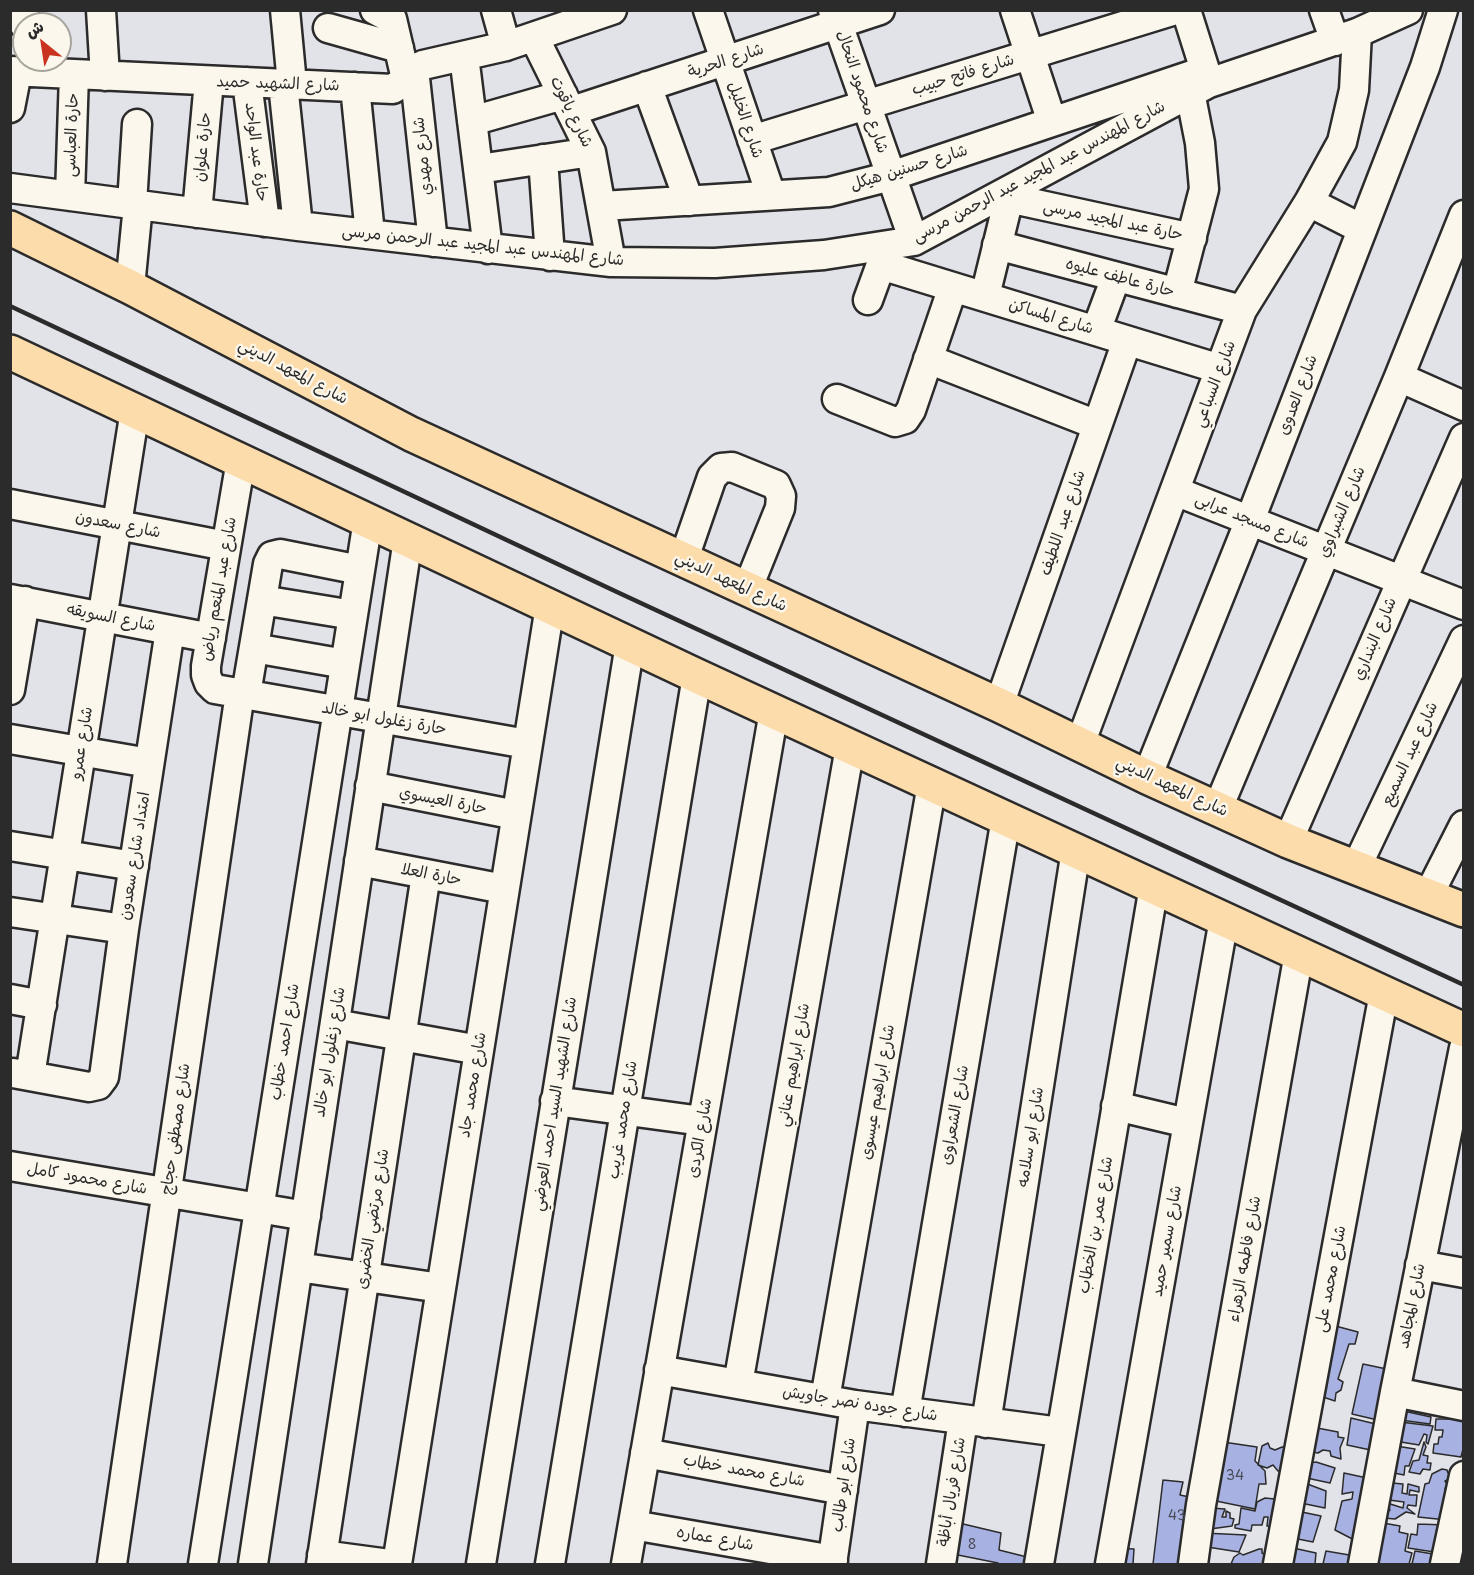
<!DOCTYPE html>
<html>
<head>
<meta charset="utf-8">
<style>
  body { margin:0 }
  #map { position:relative; width:1474px; height:1575px; overflow:hidden; background:#e2e2e9; font-family:"Playpen Sans","Playpen Sans Arabic",sans-serif }
  canvas { display:block }
  .frame { position:absolute; inset:0; border:12px solid #2b2b2b; pointer-events:none }
  .north { position:absolute; left:12px; top:12px; width:60px; height:60px; box-sizing:border-box; background:#fbf7ec; border:2px solid #a8a59f; border-radius:50%; rotate:330deg; font-size:16px; font-weight:700; line-height:24px; text-align:center; color:#2b2b2b }
  .north::after { content:''; display:block; margin:auto; width:21px; height:27px; background:#c8321e; clip-path:polygon(50% 0,100% 100%,50% 72%,0 100%) }
</style>
</head>
<body>
<div id="map">
<canvas width="1474" height="1575"></canvas>
<div class="frame"></div>
<div class="north">ش</div>
</div>
<script>
const ctx = document.querySelector('canvas').getContext('2d');
ctx.lineJoin = 'round';
function fillPath(path, color) {
  ctx.fillStyle = color;
  ctx.fill(path, 'evenodd');
}
function poly(rows) {
  const path = new Path2D();
  for (const r of rows) {
    path.moveTo(r[0], r[1]);
    for (let i = 2; i < r.length; i += 2) path.lineTo(r[i], r[i + 1]);
  }
  return path;
}
function strokePath(path, color, width, dash) {
  ctx.strokeStyle = color;
  ctx.lineWidth = width;
  ctx.lineCap = dash ? 'butt' : 'round';
  ctx.setLineDash(dash || []);
  ctx.stroke(path);
}
function write(font, color, halo, rows, align = 'center') {
  ctx.font = font + ' "Playpen Sans","Playpen Sans Arabic",sans-serif';
  ctx.lineWidth = 5;
  ctx.setLineDash([]);
  ctx.textBaseline = 'middle';
  ctx.strokeStyle = halo;
  ctx.fillStyle = color;
  for (const [text, x, y, turn = 0] of rows) {
    ctx.save();
    ctx.translate(x, y);
    ctx.rotate((+turn || 0) * Math.PI / 180);
    ctx.textAlign = isNaN(turn) ? turn : align;
    if (halo) ctx.strokeText(text, 0, 0);
    ctx.fillText(text, 0, 0);
    ctx.restore();
  }
}
const building = poly([
  [1328,1324,1358,1332,1355,1344,1349,1344,1338,1379,1343,1382,1341,1390,1336,1393,1335,1401,1320,1396,1328,1324],
  [1363,1364,1396,1371,1386,1422,1352,1414,1363,1364],
  [1399,1410,1431,1417,1430,1424,1400,1420,1399,1410],
  [1351,1418,1384,1426,1380,1452,1347,1445,1351,1418],
  [1436,1419,1464,1419,1464,1445,1461,1457,1433,1453,1434,1444,1438,1444,1439,1437,1442,1437,1443,1430,1435,1430,1436,1419],
  [1400,1422,1433,1426,1428,1444,1426,1442,1427,1435,1424,1434,1419,1445,1395,1441,1400,1422],
  [1312,1427,1338,1432,1338,1437,1344,1438,1340,1448,1341,1459,1331,1456,1330,1451,1323,1450,1318,1453,1307,1451,1312,1427],
  [1223,1442,1257,1447,1255,1461,1265,1471,1266,1484,1259,1484,1255,1509,1216,1501,1223,1442],
  [1424,1442,1426,1447,1423,1455,1428,1456,1427,1463,1431,1463,1430,1470,1423,1469,1420,1474,1409,1472,1413,1461,1419,1460,1424,1442],
  [1268,1443,1270,1448,1275,1450,1282,1447,1290,1448,1288,1471,1278,1471,1273,1465,1267,1468,1258,1465,1262,1446,1268,1443],
  [1396,1446,1415,1449,1409,1466,1405,1466,1404,1475,1389,1472,1396,1446],
  [1316,1462,1335,1468,1330,1483,1302,1477,1300,1463,1316,1462],
  [1442,1469,1447,1470,1448,1473,1454,1472,1452,1478,1445,1481,1447,1484,1445,1489,1452,1491,1447,1520,1418,1517,1425,1484,1429,1483,1432,1474,1442,1469],
  [1344,1473,1376,1480,1362,1544,1335,1530,1342,1501,1352,1499,1353,1492,1342,1494,1344,1473],
  [1163,1480,1183,1482,1180,1495,1199,1499,1190,1564,1153,1564,1163,1480],
  [1302,1482,1326,1491,1325,1508,1296,1502,1302,1482],
  [1392,1483,1403,1484,1402,1493,1407,1494,1408,1484,1419,1487,1419,1492,1410,1490,1409,1495,1417,1495,1416,1506,1408,1505,1407,1508,1415,1514,1406,1512,1395,1519,1384,1518,1383,1514,1390,1510,1387,1503,1403,1508,1404,1502,1389,1500,1392,1483],
  [1265,1498,1284,1500,1280,1529,1267,1526,1268,1517,1264,1517,1262,1525,1252,1525,1251,1531,1235,1528,1235,1525,1239,1524,1241,1508,1255,1511,1257,1502,1265,1498],
  [1211,1508,1225,1509,1222,1517,1226,1517,1226,1511,1230,1513,1230,1518,1234,1519,1232,1526,1210,1529,1211,1508],
  [1292,1510,1321,1516,1313,1542,1288,1537,1292,1510],
  [959,1523,1001,1533,999,1550,1031,1558,1029,1564,997,1564,998,1563,953,1554,959,1523],
  [1383,1523,1400,1526,1399,1532,1408,1534,1405,1551,1412,1553,1409,1564,1377,1564,1383,1523],
  [1418,1524,1445,1525,1441,1553,1408,1548,1411,1534,1417,1535,1418,1524],
  [1203,1533,1246,1535,1239,1552,1201,1546,1203,1533],
  [1284,1546,1316,1553,1315,1564,1281,1564,1284,1546],
  [1114,1548,1134,1549,1133,1564,1112,1564,1114,1548],
  [1259,1549,1262,1549,1262,1553,1268,1556,1266,1564,1231,1564,1234,1557,1240,1553,1243,1555,1259,1549],
  [1326,1551,1355,1556,1354,1564,1323,1564,1326,1551],
  [1415,1551,1445,1556,1443,1564,1412,1564,1415,1551]
]);
const minor = poly([
  [24,10,24,24],
  [101,10,105,76],
  [285,10,292,84],
  [375,10,392,19,406,79],
  [496,10,506,46],
  [708,10,771,195],
  [833,10,914,241],
  [1015,10,1052,122],
  [1186,10,1209,83],
  [1324,10,1335,41],
  [328,28,399,48],
  [534,37,591,152,611,262],
  [464,56,488,249],
  [414,69,433,242],
  [10,71,393,89,406,79,414,69,423,65,506,46,612,10],
  [247,82,265,222],
  [283,84,298,226],
  [647,86,689,201],
  [355,87,370,234],
  [10,108,17,72],
  [572,111,880,10],
  [472,121,563,95],
  [752,140,1175,10],
  [543,159,550,256],
  [479,169,591,152],
  [10,188,298,226,611,262,715,263,824,255,914,241,1209,83,1357,33,1408,10],
  [70,196,74,74],
  [999,196,1192,238],
  [1309,202,1362,229],
  [132,204,137,124],
  [602,206,829,192,891,176,1201,72],
  [197,213,209,81],
  [997,245,1242,310],
  [881,265,1220,369],
  [130,287,138,205],
  [1177,293,1204,189,1200,143,1190,92],
  [985,296,1009,198],
  [868,300,887,248],
  [1096,331,1116,277],
  [928,359,1097,425],
  [1399,377,1464,406],
  [837,399,895,422,905,419,911,410,953,287],
  [241,460,206,666,206,675,209,683,215,689,527,744],
  [1175,491,1464,605],
  [10,504,226,546],
  [683,561,712,477,721,468,732,467,776,485,781,496,780,508,747,590],
  [10,599,211,638],
  [262,600,353,615],
  [254,648,345,664],
  [10,690,25,601],
  [246,694,268,564,272,556,280,554,360,570],
  [999,705,1127,341],
  [10,739,149,763],
  [1080,744,1242,310,1309,202,1342,142,1354,90,1357,33],
  [1147,777,1250,520,1425,67,1443,10],
  [370,786,516,815],
  [1218,808,1399,377,1464,215],
  [1288,841,1464,438],
  [10,846,134,866],
  [359,861,504,889],
  [1356,868,1464,640],
  [1428,896,1464,825],
  [10,912,124,929],
  [10,999,42,1005],
  [335,1024,479,1050],
  [13,1073,89,1087,98,1085,104,1077,124,929,170,630],
  [30,1076,135,410],
  [555,1101,702,1121],
  [1116,1106,1187,1123],
  [10,1166,306,1216],
  [1420,1265,1464,1273],
  [298,1267,441,1288],
  [659,1370,855,1405,1060,1432],
  [738,1384,850,747],
  [1395,1392,1464,1406],
  [825,1399,932,784],
  [905,1412,1006,818],
  [986,1423,1076,850],
  [645,1453,843,1490],
  [633,1525,833,1560],
  [322,1555,389,1564],
  [112,1564,240,693],
  [203,1564,368,520],
  [253,1564,408,539],
  [321,1564,426,874],
  [397,1564,550,606],
  [481,1564,630,644],
  [550,1564,697,676],
  [626,1564,774,711],
  [832,1564,855,1405],
  [941,1564,963,1420],
  [1039,1564,1154,886],
  [1110,1564,1224,919],
  [1193,1564,1201,1505,1299,953],
  [1278,1564,1384,993],
  [1363,1564,1395,1392,1464,1048],
  [1445,1564,1464,1476]
]);
const major = poly([
  [10,228,130,287,411,434,999,705,1147,777,1288,841,1464,910],
  [10,352,697,676,1464,1030]
]);
const rail = poly([
  [10,306,617,592,1464,985]
]);
const numberNames = [
  ["34",1235,1476],
  ["43",1177,1516],
  ["8",972,1545]
];
const streetNames = [
  ["شارع الحرية",726,61,-18],
  ["شارع فاتح حبيب",963,75,-17],
  ["شارع الشهيد حميد",278,84,2],
  ["شارع محمود النحال",862,92,71],
  ["شارع ياقوت",571,112,64],
  ["شارع الخليل",745,120,71],
  ["حارة العباسى",72,135,-88],
  ["حارة علوان",203,147,-85],
  ["حارة عبد الواحد",256,152,83],
  ["شارع مهدي",423,156,-96],
  ["شارع حسنين هيكل",909,168,-17],
  ["شارع المهندس عبد المجيد عبد الرحمن مرسى",1039,172,-28],
  ["حارة عبد المجيد مرسى",1113,221,12],
  ["شارع المهندس عبد المجيد عبد الرحمن مرسى",483,246,6],
  ["حارة عاطف عليوه",1120,278,15],
  ["شارع المساكن",1051,317,17],
  ["شارع المعهد الديني",293,372,28],
  ["شارع السباعي",1215,384,-69],
  ["شارع العدوى",1298,395,-69],
  ["شارع الشبراوي",1342,512,-67],
  ["شارع مسجد عرابى",1252,521,22],
  ["شارع عبد اللطيف",1063,523,-71],
  ["شارع سعدون",118,525,11],
  ["شارع المعهد الديني",731,582,25],
  ["شارع عبد المنعم رياض",219,589,-80],
  ["شارع السويقه",111,618,11],
  ["شارع البنداري",1375,639,-67],
  ["حارة زغلول ابو خالد",384,719,10],
  ["شارع عمرو",82,743,-81],
  ["شارع عبد السميع",1410,754,-65],
  ["شارع المعهد الديني",1172,787,25],
  ["حارة العيسوي",443,801,11],
  ["امتداد شارع سعدون",135,856,-81],
  ["حارة العلا",431,875,11],
  ["شارع احمد خطاب",285,1042,-81],
  ["شارع زغلول ابو خالد",330,1052,-81],
  ["شارع ابراهيم عناني",794,1065,-80],
  ["شارع محمد جاد",473,1085,-81],
  ["شارع ابراهيم عيسوى",878,1092,-80],
  ["شارع الشهيد السيد احمد العوضي",555,1104,-81],
  ["شارع الشعراوى",955,1115,-80],
  ["شارع محمد غريب",623,1120,-81],
  ["شارع مصطفى حجاج",176,1129,-82],
  ["شارع ابو سلامه",1031,1137,-81],
  ["شارع الكردى",700,1138,-80],
  ["شارع محمود كامل",87,1179,10],
  ["شارع مرتضي الخضرى",373,1219,-81],
  ["شارع عمر بن الخطاب",1096,1225,-80],
  ["شارع سمير حميد",1167,1241,-80],
  ["شارع فاطمه الزهراء",1245,1259,-80],
  ["شارع محمد على",1331,1279,-79],
  ["شارع المجاهد",1412,1306,-79],
  ["شارع جوده نصر جاويش",860,1404,9],
  ["شارع محمد خطاب",744,1471,10],
  ["شارع ابو طالب",844,1485,-82],
  ["شارع فريال أباظة",952,1492,-81],
  ["شارع عماره",715,1539,10]
];
fillPath(building, '#a8b2e2');
strokePath(building, '#2b2b2b', 1.5);
strokePath(minor, '#2b2b2b', 33);
strokePath(major, '#2b2b2b', 38);
strokePath(minor, '#fbf7ec', 28);
strokePath(major, '#fddcac', 33);
strokePath(rail, '#2b2b2b', 4.5);
write('14px', '#4a4d59', null, numberNames);
write('16px', '#2b2b2b', '#fbf7ec', streetNames);
</script>
</body>
</html>
